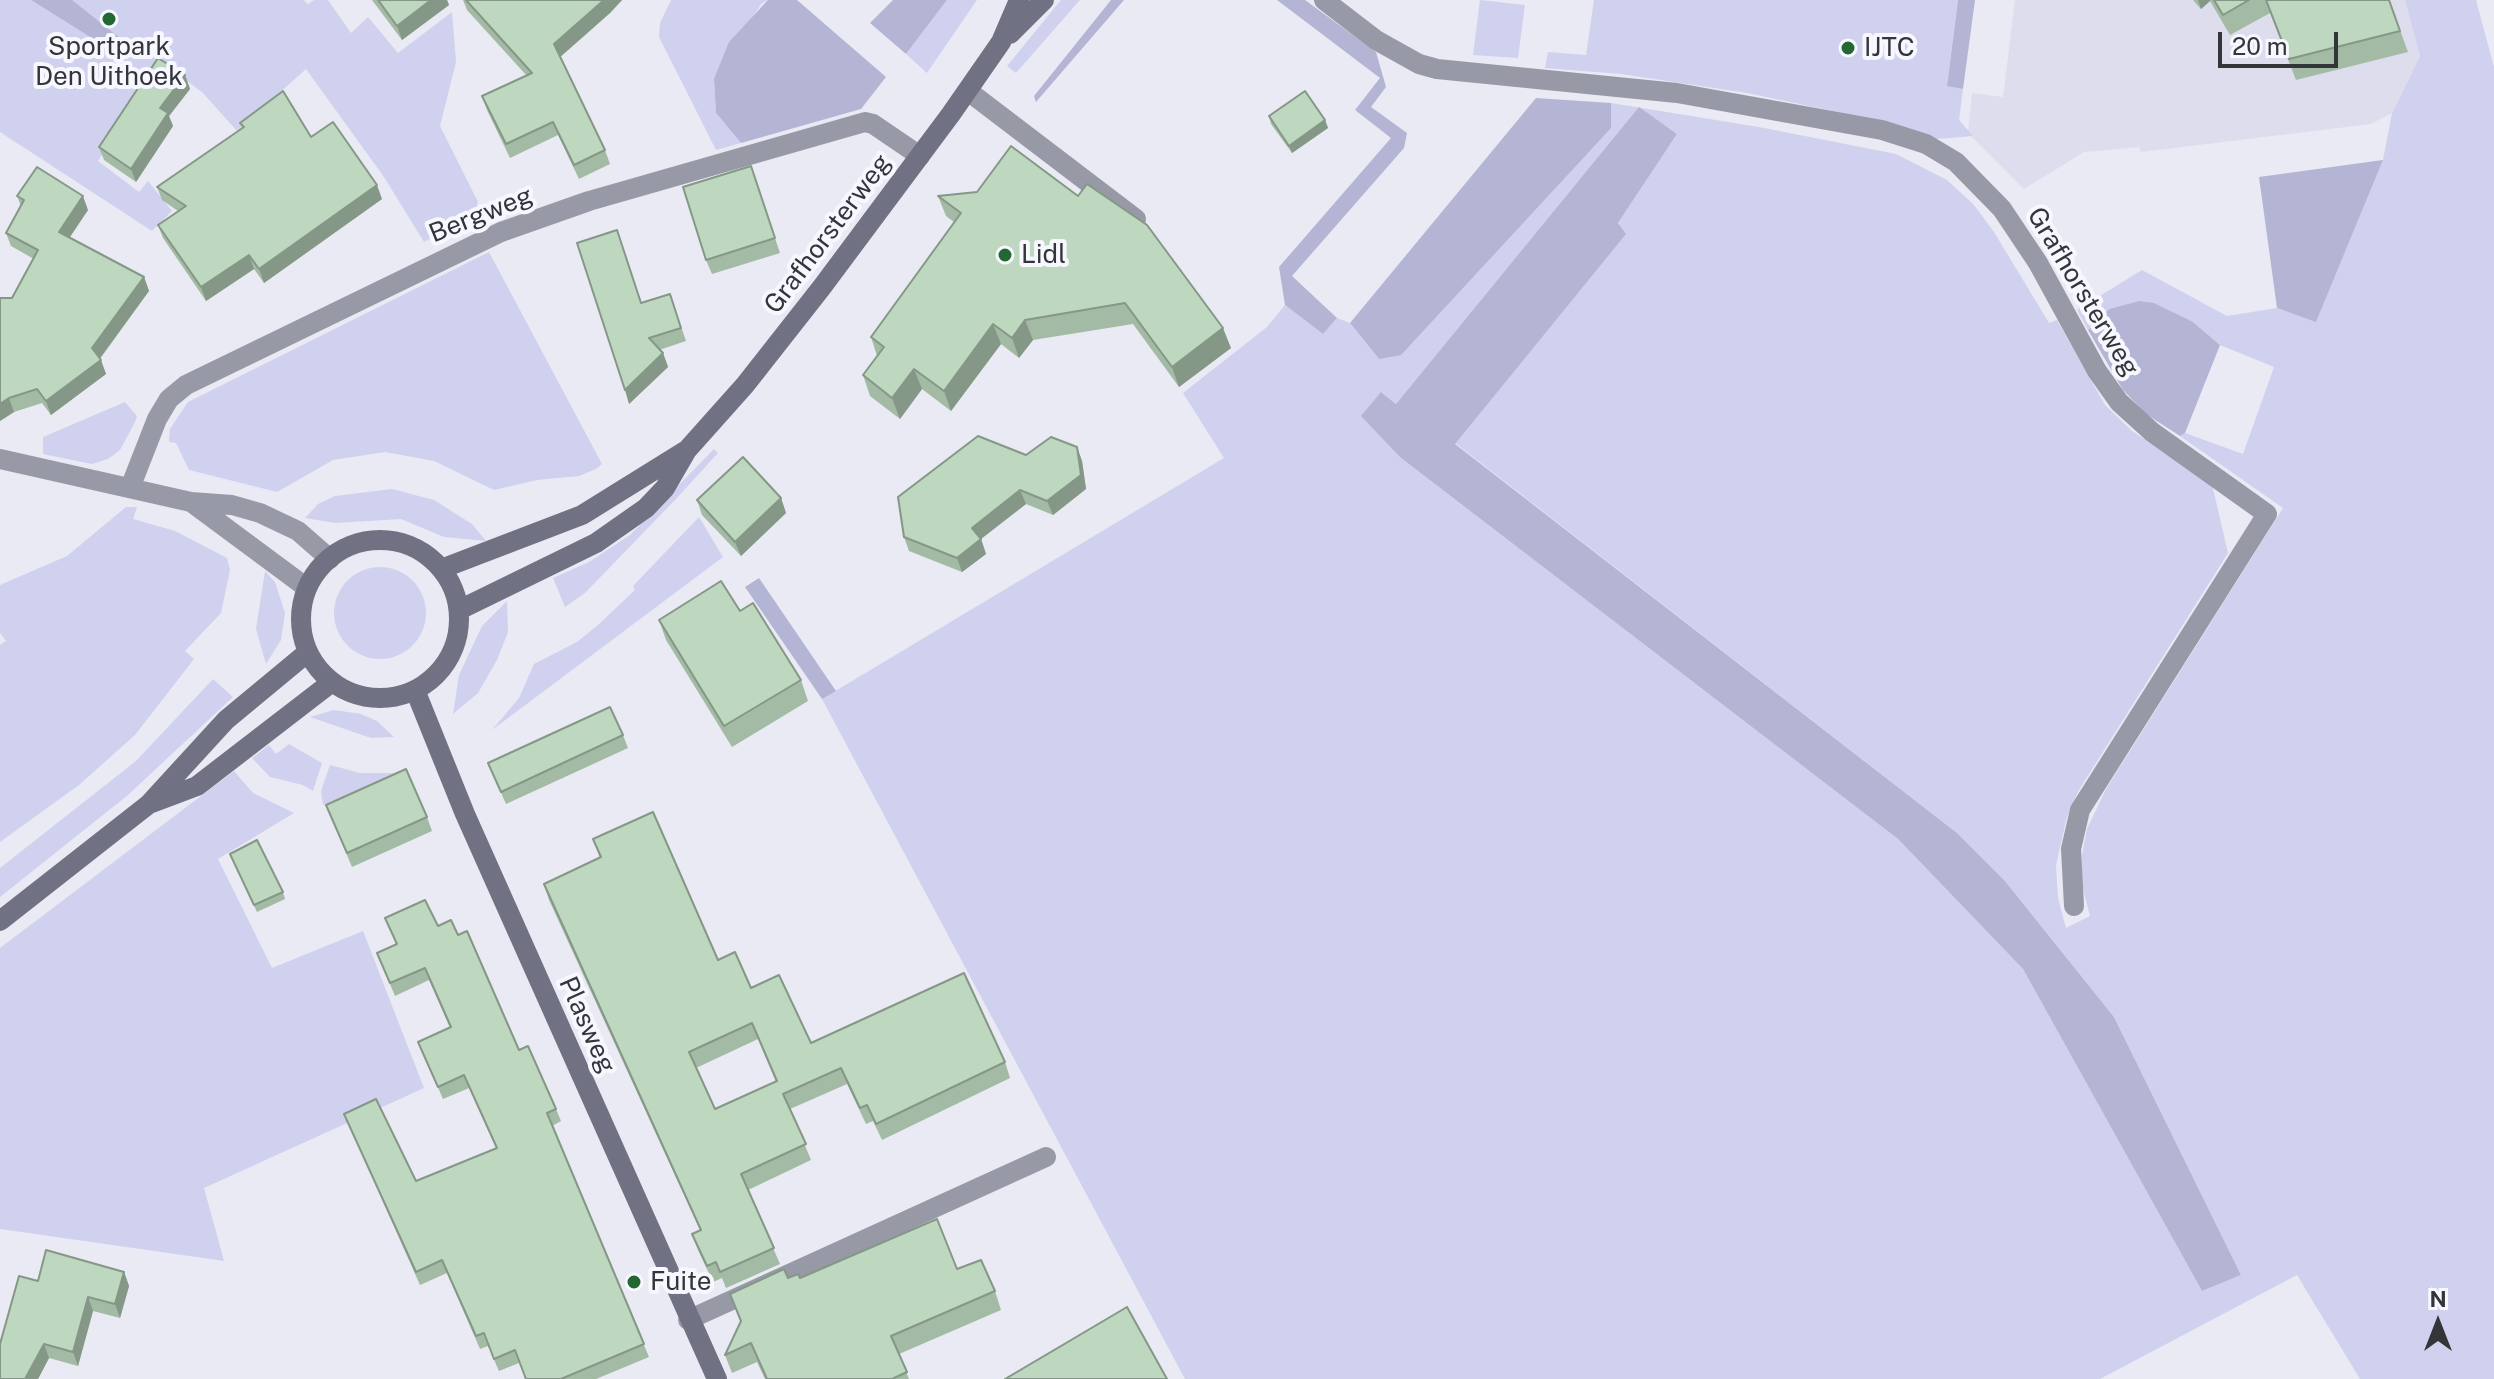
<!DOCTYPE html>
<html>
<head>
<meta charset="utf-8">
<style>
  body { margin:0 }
  #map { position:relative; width:2494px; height:1379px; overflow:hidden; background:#e9eaf3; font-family:"Public Sans",sans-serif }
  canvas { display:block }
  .north { position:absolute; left:2398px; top:1283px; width:80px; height:80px; -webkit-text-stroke:6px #f7f7ff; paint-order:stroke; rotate:0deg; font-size:22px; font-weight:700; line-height:32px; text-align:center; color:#343538 }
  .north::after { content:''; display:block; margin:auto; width:28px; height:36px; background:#343538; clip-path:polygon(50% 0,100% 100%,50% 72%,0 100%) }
  .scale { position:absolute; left:2218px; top:32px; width:120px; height:36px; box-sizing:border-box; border:4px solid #343538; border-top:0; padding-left:10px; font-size:24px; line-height:28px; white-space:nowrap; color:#343538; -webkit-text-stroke:6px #f7f7ff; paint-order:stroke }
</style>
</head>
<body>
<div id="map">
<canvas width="2494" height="1379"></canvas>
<div class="north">N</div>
<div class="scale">20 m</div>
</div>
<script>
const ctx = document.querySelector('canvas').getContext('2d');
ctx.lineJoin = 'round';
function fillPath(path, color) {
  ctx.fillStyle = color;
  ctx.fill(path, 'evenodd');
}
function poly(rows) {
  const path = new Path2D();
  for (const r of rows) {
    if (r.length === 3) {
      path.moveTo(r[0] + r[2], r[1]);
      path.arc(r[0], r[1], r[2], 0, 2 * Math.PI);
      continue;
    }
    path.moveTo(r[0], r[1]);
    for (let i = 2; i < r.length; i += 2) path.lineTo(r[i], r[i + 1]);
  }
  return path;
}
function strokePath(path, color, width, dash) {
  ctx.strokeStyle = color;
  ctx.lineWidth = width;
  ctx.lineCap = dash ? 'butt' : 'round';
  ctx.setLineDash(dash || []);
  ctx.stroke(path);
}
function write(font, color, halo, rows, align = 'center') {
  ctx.font = font + ' "Public Sans",sans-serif';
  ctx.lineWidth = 8;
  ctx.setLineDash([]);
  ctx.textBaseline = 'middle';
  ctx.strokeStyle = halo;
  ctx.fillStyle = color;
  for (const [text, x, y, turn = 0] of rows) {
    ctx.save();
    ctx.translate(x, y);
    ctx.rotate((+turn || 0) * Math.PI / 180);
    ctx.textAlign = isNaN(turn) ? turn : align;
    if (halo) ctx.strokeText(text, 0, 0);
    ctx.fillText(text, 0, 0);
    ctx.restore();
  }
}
const built = poly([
  [2015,0,2405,0,2420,56,2392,113,2371,124,2141,152,2139,147,2084,152,2024,189,1968,133,1972,93,2003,97]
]);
const green = poly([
  [0,0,31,0,108,47,55,0,304,0,308,4,314,0,328,0,351,33,368,17,398,53,452,12,456,62,440,126,478,202,474,215,424,242,384,177,306,69,237,131,203,93,162,62,98,161,139,192,148,181,172,211,152,231,0,132],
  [671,0,768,0,761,4,714,79,716,113,741,143,716,150,659,37,660,23],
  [947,0,977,0,927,73,906,54],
  [1061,0,1080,0,1016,73,1007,66],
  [1480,0,1525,5,1518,58,1473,55],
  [1594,0,1958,0,1947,85,1963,89,1959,120,1973,136,1937,139,1880,121,1747,93,1621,74,1545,68,1548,52,1586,55],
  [2405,0,2476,0,2494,67,2494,1379,2360,1379,2297,1275,2100,1379,1185,1379,822,699,1224,458,1183,393,1267,327,1285,305,1323,334,1337,318,1350,323,1379,359,1611,128,1611,103,1759,127,1896,154,1947,180,1974,205,1994,232,2049,323,2057,320,2105,405,2132,431,2212,484,2228,553,2079,790,2067,817,2056,865,2058,898,2066,928,2090,916,2081,881,2082,855,2087,829,2106,789,2283,508,2180,436,2185,433,2243,454,2274,367,2220,345,2193,322,2139,301,2109,309,2088,330,2077,310,2142,270,2227,316,2277,308,2316,321,2383,160,2392,113,2420,56],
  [1639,108,1677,134,1618,223,1625,234,1455,443,1957,833,2005,881,2114,1017,2241,1275,2202,1291,2023,969,1898,839,1401,458,1381,392,1396,404],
  [489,252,602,464,596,469,579,476,537,480,494,490,434,461,385,452,333,460,277,492,189,470,176,443,169,442,170,429,188,402],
  [125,402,137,416,135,422,120,450,108,459,92,464,43,454,43,437],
  [714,449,718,453,675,500,585,593,565,607,553,578,589,562,630,535],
  [392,489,434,500,472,524,486,541,444,537,401,519,335,523,305,518,318,504,335,496],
  [126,507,137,507,133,519,175,531,227,558,230,570,221,613,185,651,194,659,135,735,79,785,0,842,0,645,6,641,0,633,0,585,67,556],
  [699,517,723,557,492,730,519,698,534,664,577,642,598,625,635,590,633,586],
  [380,613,46],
  [265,571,275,582,285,613,281,640,266,664,256,629],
  [507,601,508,632,497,660,478,693,453,714,459,675,482,626],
  [213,679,233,697,128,795,0,897,0,868,136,761],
  [334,710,361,714,377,721,394,737,371,738,310,717],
  [289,744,322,763,313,791,303,785,270,777,252,758,269,745,276,754],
  [330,765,360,773,405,773,323,805,321,791],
  [234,771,253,793,294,813,218,859,272,968,363,931,424,1088,204,1188,224,1261,0,1229,0,948]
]);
const forest = poly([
  [31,0,72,0,121,39,108,48],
  [768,0,797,0,886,77,861,109,741,143,716,113,714,79,729,42],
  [893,0,947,0,906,54,870,23],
  [1111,0,1124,0,1036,102,1034,96],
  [1277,0,1305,0,1376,52,1386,87,1371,107,1407,133,1404,148,1292,276,1337,318,1323,334,1285,305,1279,267,1391,138,1355,110,1380,78],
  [1958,0,1975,0,1963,89,1947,86],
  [1536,98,1611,103,1611,128,1401,355,1379,359,1350,323],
  [1639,107,1677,134,1618,223,1626,234,1455,444,1957,833,2005,881,2114,1017,2241,1275,2202,1291,2023,969,1898,839,1401,458,1361,416,1381,392,1396,404],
  [2383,160,2316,322,2277,308,2259,177],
  [2139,301,2154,303,2193,322,2220,345,2185,433,2180,436,2146,414,2123,390,2088,330,2109,309],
  [759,578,836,691,822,699,745,587]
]);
const lane = poly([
  [968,91,1136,219],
  [688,1320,1046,1157]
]);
const street = poly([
  [1324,0,1376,40,1419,64,1437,69,1677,93,1882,130,1926,144,1956,162,2002,209,2038,263,2097,371,2119,402,2152,432,2267,514,2080,810,2071,849,2074,906],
  [0,459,191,502,232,505,260,513,298,531,330,559],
  [130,488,157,419,169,399,186,385,501,232,589,201,865,122,873,124,920,156],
  [191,502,307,588]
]);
const secondary = poly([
  [1010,34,1044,0],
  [380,619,79],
  [441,569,582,515,685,451],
  [459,610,596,543,646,508,665,488,687,450,745,385,822,287,951,114,1001,42,1019,0],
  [415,690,465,814,717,1379],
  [152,803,197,786,332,682],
  [0,921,149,804,226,720,308,652]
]);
const wall = poly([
  [372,0,447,0,449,5,402,40],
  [463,0,622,0,610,13,560,57,605,150,610,164,579,179,558,135,510,158,487,110,482,96,527,76,467,10],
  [2193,0,2389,0,2408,52,2296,80,2270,13,2230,35,2210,1,2201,9],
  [185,75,190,89,169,116,173,126,136,182,104,160,99,147],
  [1269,116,1325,120,1328,128,1292,153,1271,124],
  [240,123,311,137,382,199,264,283,254,269,206,301,163,238,158,225,178,211,162,200,157,187,242,128],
  [751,166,780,253,712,274,706,260],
  [17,196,88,210,69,238,144,277,149,291,100,359,106,374,51,415,42,403,14,412,0,421,12,298,34,259,11,246,6,233,21,206],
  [938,196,1231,348,1179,387,1133,324,1033,340,1019,358,1001,344,951,411,922,389,900,419,870,396,863,375,877,356,871,337,954,222,946,216],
  [670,294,686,341,659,350,663,353,668,367,629,404,641,303],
  [1077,447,1082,461,1086,489,1053,515,1026,504,981,539,986,554,962,572,909,551,904,537,1026,455],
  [781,498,786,513,741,556,702,515,697,500],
  [740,611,801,680,808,701,732,747,666,640,659,620],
  [623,735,628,748,506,804,488,763],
  [326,805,427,817,432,831,352,867],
  [593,839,718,960,751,988,811,1043,1005,1062,1010,1078,882,1140,873,1121,866,1124,847,1084,790,1109,811,1160,748,1190,780,1264,726,1288,722,1278,713,1282,698,1250,692,1234,700,1230,549,900,544,884,600,858],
  [758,1039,776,1082,715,1109,696,1068],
  [230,854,283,892,285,899,257,912],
  [385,918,438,926,458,935,519,1050,556,1109,561,1121,552,1126,649,1357,596,1379,526,1379,519,1363,499,1371,488,1346,480,1349,447,1273,420,1285,344,1114,416,1181,496,1148,469,1088,443,1099,418,1042,450,1028,429,980,395,996,377,953,396,944],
  [957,1269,995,1291,1001,1310,899,1354,909,1379,765,1379,757,1362,732,1373,725,1355,741,1322,730,1294,788,1278],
  [124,1272,129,1286,120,1318,93,1311,78,1366,49,1358,38,1379,0,1379,38,1281]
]);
const shadedWall = poly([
  [431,0,447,0,449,5,402,40,397,26],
  [604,0,622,0,610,13,559,58,554,44],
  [2198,0,2210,0,2210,1,2201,9],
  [185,75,190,89,169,116,173,126,136,182,131,169,160,108],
  [1325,120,1328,128,1292,153,1289,146],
  [377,185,382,199,264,283,259,269],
  [83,196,88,210,64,246,59,232],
  [249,255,254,269,206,301,201,287],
  [144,277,149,291,97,362,92,348],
  [1025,320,1033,340,1019,358,1012,338],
  [993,324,1001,344,951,411,944,391],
  [1223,328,1231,348,1179,387,1172,367],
  [663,353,668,367,629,404,625,390],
  [101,360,106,374,51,415,46,401],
  [914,369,922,389,900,419,892,398],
  [9,398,14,412,0,421,0,404],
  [1077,447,1082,461,1086,489,1053,515,1047,501],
  [1020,490,1026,504,977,542,972,528],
  [781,498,786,513,741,556,735,542],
  [981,539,986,554,962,572,957,558],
  [124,1272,129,1286,120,1318,115,1304],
  [88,1297,93,1311,78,1366,73,1352],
  [44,1344,49,1358,38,1379,25,1379]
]);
const building = poly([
  [378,0,431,0,397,26,378,0],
  [466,0,604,0,554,44,605,150,574,165,553,122,506,144,482,96,532,73,466,0],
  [2214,0,2249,0,2223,15,2214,0],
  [2266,0,2389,0,2400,31,2289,59,2266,0],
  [158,58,185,75,160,108,168,113,131,169,99,147,158,58],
  [283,91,311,137,333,122,377,185,259,269,249,255,201,287,158,225,186,206,157,187,244,127,240,123,283,91],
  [1305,91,1325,120,1289,146,1269,116,1305,91],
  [1011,146,1078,196,1087,184,1147,225,1223,328,1172,367,1125,303,1025,320,1012,338,993,324,944,391,914,369,892,398,863,375,884,347,871,337,961,213,938,196,977,192,1011,146],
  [751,166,775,238,706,260,683,187,751,166],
  [37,167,83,196,59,232,144,277,92,348,101,360,46,401,37,389,9,398,0,404,0,298,12,298,38,250,6,233,24,200,17,196,37,167],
  [617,230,641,303,670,294,681,328,649,338,663,353,625,390,577,243,617,230],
  [978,436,1026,455,1051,437,1077,447,1081,475,1047,501,1020,490,972,528,981,539,957,558,904,537,898,497,978,436],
  [743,457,781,498,735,542,697,500,743,457],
  [721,581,740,611,753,603,801,680,724,726,659,620,721,581],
  [610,707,623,735,501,792,488,763,610,707],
  [406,769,427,817,347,853,326,805,406,769],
  [653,812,718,960,735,952,751,988,779,975,811,1043,964,973,1005,1062,876,1124,867,1105,860,1108,841,1068,783,1094,806,1144,741,1174,774,1248,720,1272,716,1262,707,1266,692,1234,701,1230,544,884,601,857,593,839,653,812],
  [752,1023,777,1081,715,1109,689,1052,752,1023],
  [257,840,283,892,254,905,230,854,257,840],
  [425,900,438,926,451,920,458,935,467,931,519,1050,528,1046,556,1109,547,1113,644,1344,561,1379,526,1379,515,1350,494,1359,484,1333,476,1336,442,1260,416,1272,344,1114,376,1099,416,1181,497,1148,464,1075,438,1087,418,1042,451,1027,425,968,390,983,377,953,397,944,385,918,425,900],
  [937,1219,957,1269,981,1260,995,1291,891,1336,907,1372,892,1379,767,1379,751,1343,725,1355,741,1321,730,1294,784,1269,788,1278,798,1274,800,1278,937,1219],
  [46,1250,124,1272,115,1304,88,1297,73,1352,44,1344,25,1379,0,1379,0,1344,19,1276,38,1281,46,1250],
  [1127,1307,1167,1379,1005,1379,1127,1307]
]);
const markers = [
  [109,19,8,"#236732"],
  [1848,48,8,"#236732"],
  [1005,255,8,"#236732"],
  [634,1282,8,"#236732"]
];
const poiNames = [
  ["Sportpark",109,47,"center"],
  ["Den Uithoek",109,77,"center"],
  ["IJTC",1864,48],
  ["Lidl",1021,255],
  ["Fuite",650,1282]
];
const streetNames = [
  ["Bergweg",481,215,-22],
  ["Grafhorsterweg",828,234,-53],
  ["Grafhorsterweg",2083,292,59],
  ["Plasweg",587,1025,66]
];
fillPath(built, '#dde');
fillPath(green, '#d0d1ef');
fillPath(forest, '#b4b5d4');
strokePath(lane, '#9899a6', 20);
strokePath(street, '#9899a6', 20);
strokePath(secondary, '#717184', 20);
fillPath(wall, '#a3baa5');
fillPath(shadedWall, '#859786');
fillPath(building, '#bed8c0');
strokePath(building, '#859786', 2);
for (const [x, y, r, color] of markers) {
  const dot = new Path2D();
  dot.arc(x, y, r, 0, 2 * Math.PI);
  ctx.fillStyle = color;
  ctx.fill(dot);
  strokePath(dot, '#f7f7ff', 3);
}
write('26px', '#343538', '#f7f7ff', poiNames, 'left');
write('26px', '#343538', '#f7f7ff', streetNames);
</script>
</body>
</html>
